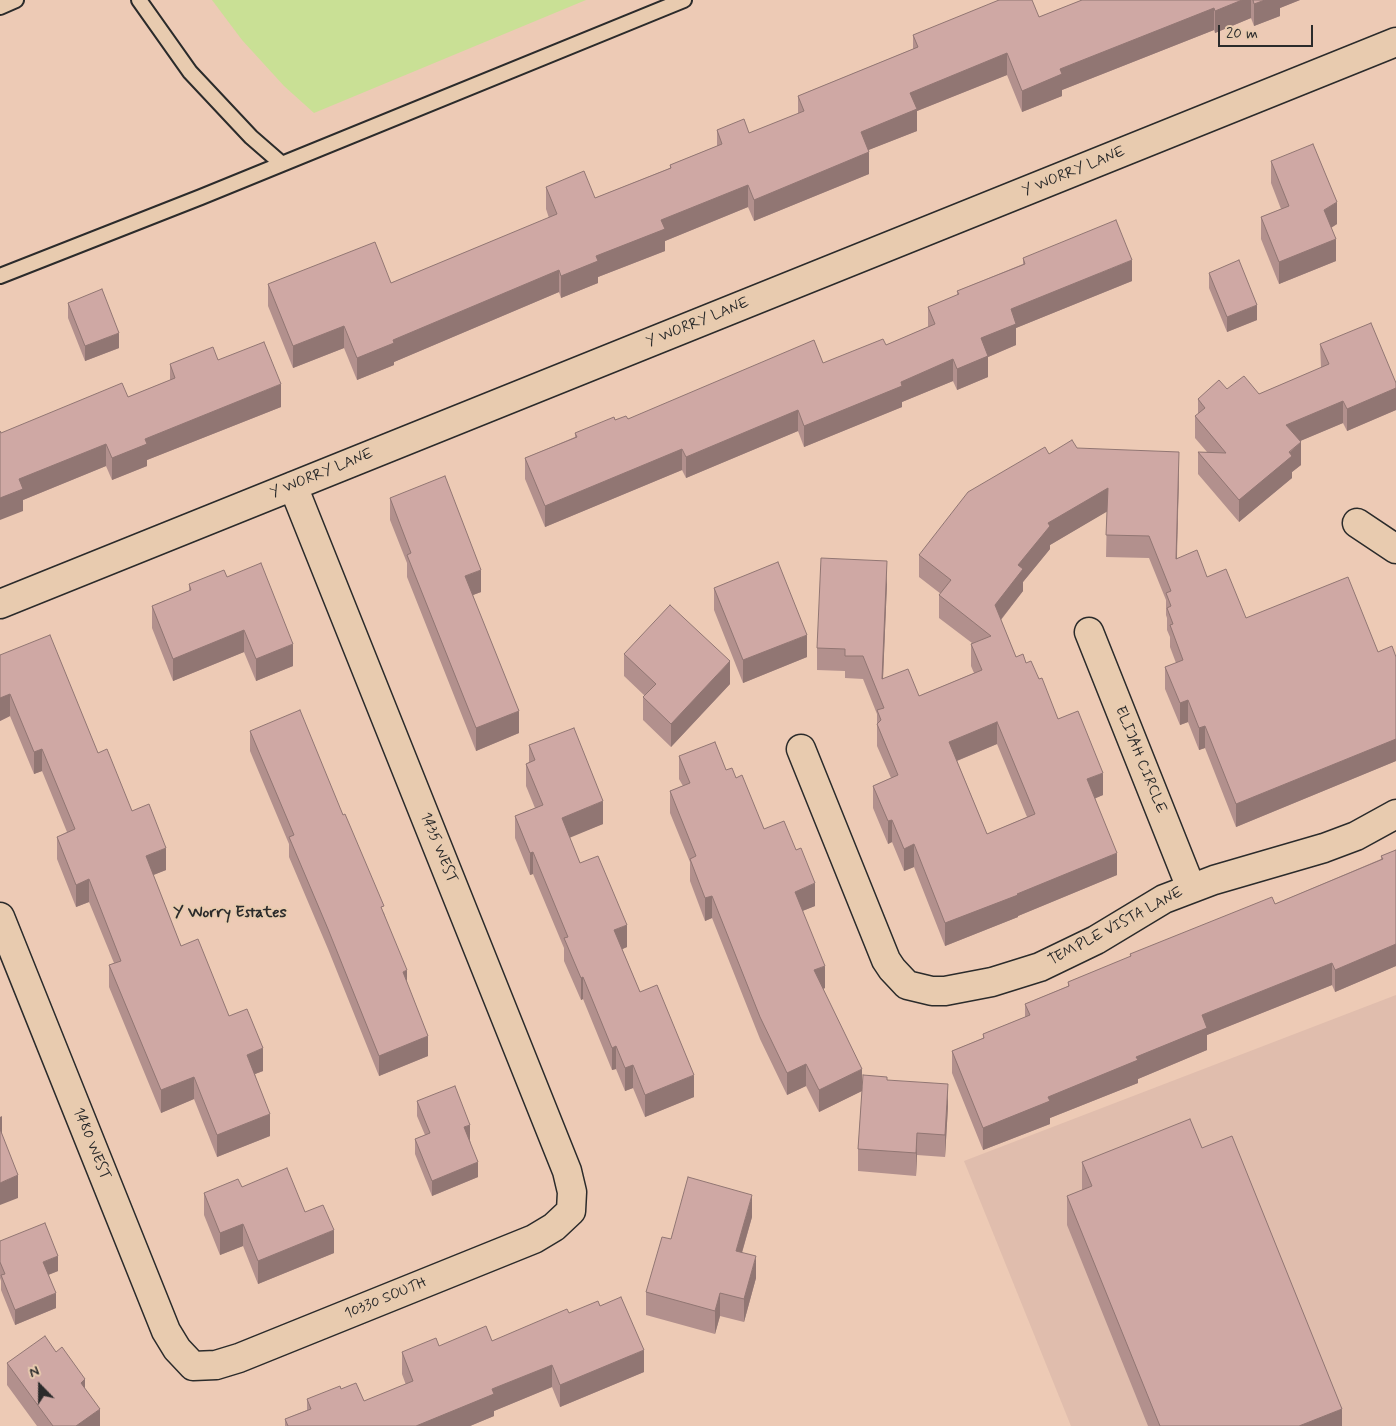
<!DOCTYPE html>
<html>
<head>
<meta charset="utf-8">
<style>
  body { margin:0 }
  #map { position:relative; width:1396px; height:1426px; overflow:hidden; background:#edcab5; font-family:Mynerve,sans-serif }
  canvas { display:block }
  .north { position:absolute; left:15px; top:1361px; width:50px; height:50px; -webkit-text-stroke:4px #e8cbaf; paint-order:stroke; rotate:338deg; font-size:14px; font-weight:700; line-height:20px; text-align:center; color:#2b2b2b }
  .north::after { content:''; display:block; margin:auto; width:18px; height:22px; background:#2b2b2b; clip-path:polygon(50% 0,100% 100%,50% 72%,0 100%) }
  .scale { position:absolute; left:1218px; top:25px; width:95px; height:22px; box-sizing:border-box; border:2px solid #2b2b2b; border-top:0; padding-left:6px; font-size:15px; line-height:18px; white-space:nowrap; color:#2b2b2b; -webkit-text-stroke:4px #e8cbaf; paint-order:stroke }
</style>
</head>
<body>
<div id="map">
<canvas width="1396" height="1426"></canvas>
<div class="north">N</div>
<div class="scale">20 m</div>
</div>
<script>
const ctx = document.querySelector('canvas').getContext('2d');
ctx.lineJoin = 'round';
function fillPath(path, color) {
  ctx.fillStyle = color;
  ctx.fill(path, 'evenodd');
}
function poly(rows) {
  const path = new Path2D();
  for (const r of rows) {
    path.moveTo(r[0], r[1]);
    for (let i = 2; i < r.length; i += 2) path.lineTo(r[i], r[i + 1]);
  }
  return path;
}
function strokePath(path, color, width, dash) {
  ctx.strokeStyle = color;
  ctx.lineWidth = width;
  ctx.lineCap = dash ? 'butt' : 'round';
  ctx.setLineDash(dash || []);
  ctx.stroke(path);
}
function write(font, color, halo, rows, align = 'center') {
  ctx.font = font + ' Mynerve,sans-serif';
  ctx.lineWidth = 4;
  ctx.setLineDash([]);
  ctx.textBaseline = 'middle';
  ctx.strokeStyle = halo;
  ctx.fillStyle = color;
  for (const [text, x, y, turn = 0] of rows) {
    ctx.save();
    ctx.translate(x, y);
    ctx.rotate((+turn || 0) * Math.PI / 180);
    ctx.textAlign = isNaN(turn) ? turn : align;
    if (halo) ctx.strokeText(text, 0, 0);
    ctx.fillText(text, 0, 0);
    ctx.restore();
  }
}
const built = poly([
  [1396,995,1396,1426,1071,1426,964,1161]
]);
const green = poly([
  [212,0,586,0,314,113,284,86,242,40]
]);
const lane = poly([
  [139,0,190,72,251,137,282,164],
  [0,7,16,0],
  [0,276,201,197,684,0]
]);
const street = poly([
  [1357,523,1396,549],
  [0,604,1396,42],
  [1089,632,1191,888],
  [801,749,886,960,892,969,907,985,932,991,945,991,992,982,1040,967,1096,940,1164,899,1214,880,1324,848,1356,836,1396,814],
  [0,917,166,1331,177,1349,193,1366,216,1365,239,1358,534,1239,554,1227,571,1211,572,1192,567,1171,293,486]
]);
const wall = poly([
  [1082,0,1300,0,1280,8,1280,16,1254,26,1251,18,1215,33,1214,30,1062,90,1062,96,1022,112,1007,75,917,111,917,131,868,150,869,174,754,221,748,207,665,241,665,251,598,277,598,283,561,298,559,292,394,362,394,365,357,380,344,348,293,368,268,306,268,284,391,283,549,218,546,209,546,187,595,198,670,168,670,165,717,146,717,130,749,133,798,114,798,96,913,49,913,35,1039,17],
  [1271,161,1337,224,1331,228,1336,261,1279,284,1261,239,1261,217,1281,209,1271,183],
  [1023,258,1132,281,1016,328,1016,345,988,357,988,377,957,390,953,381,902,402,902,407,804,447,798,431,686,478,682,470,545,527,525,479,525,458,575,437,575,433,615,420,628,419,886,345,928,327,928,307,957,295,957,291,1023,264],
  [1209,273,1257,320,1227,332,1209,288],
  [68,303,119,348,85,361,68,318],
  [1320,344,1396,383,1396,410,1347,431,1343,423,1300,441,1301,465,1292,472,1292,478,1239,522,1198,474,1198,452,1207,452,1195,438,1195,416,1198,414,1198,399,1227,389,1259,394,1321,368],
  [218,360,281,407,147,460,147,466,112,480,106,466,23,500,23,511,1,433,128,397,170,380,170,364],
  [1077,448,1179,474,1177,558,1207,577,1246,618,1396,657,1396,761,1236,827,1205,748,1199,750,1188,722,1180,725,1165,689,1165,667,1176,663,1170,647,1170,637,1167,630,1167,618,1166,615,1166,600,1149,558,1106,557,1107,511,1050,545,1050,549,1023,582,1023,591,1001,620,1016,657,1026,663,1039,679,1058,719,1103,795,1095,798,1117,875,1018,916,1018,917,945,946,914,867,904,871,892,842,888,844,873,808,873,786,891,778,877,746,877,714,863,679,845,678,845,671,817,670,817,648,887,583,883,679,919,696,974,673,971,666,971,644,972,643,939,618,939,595,941,594,919,577,919,555,1049,454],
  [997,744,1027,817,987,834,957,761],
  [390,498,481,592,473,595,519,733,476,751,407,577,407,563,390,520],
  [227,577,293,666,256,681,244,652,173,681,152,628,152,606,189,591,189,584],
  [714,588,807,657,743,683,714,610],
  [624,654,730,684,671,747,643,720,643,697,645,696,624,676],
  [0,655,98,753,166,870,153,875,181,946,229,1016,263,1071,255,1074,270,1136,217,1157,194,1099,161,1113,109,987,109,965,114,963,89,902,76,907,57,859,57,837,67,832,42,771,34,774,10,716,0,721],
  [250,731,384,913,407,982,428,1056,379,1076,328,949,289,857,289,844,250,751],
  [529,745,603,824,569,837,580,863,627,947,622,949,640,992,694,1097,645,1117,633,1088,625,1091,616,1069,612,1070,583,999,581,1000,564,961,564,948,533,874,530,875,515,838,515,816,535,808,526,786,526,764,529,762],
  [679,756,726,770,736,778,764,829,815,906,802,911,825,988,823,989,862,1087,887,1080,948,1106,945,1157,917,1155,916,1176,858,1171,858,1149,862,1091,819,1112,806,1086,787,1095,760,1039,712,918,705,921,690,881,690,862,670,813,670,791,683,786,679,779],
  [1396,850,1396,966,1335,992,1332,985,1207,1035,1207,1050,1138,1079,1138,1083,1050,1118,1050,1124,983,1150,952,1073,952,1051,983,1038,983,1034,1025,1017,1025,1004,1068,986,1068,982,1130,957,1130,954,1275,904,1381,859,1381,856],
  [417,1101,470,1140,478,1177,432,1196,415,1154,415,1139,425,1135,417,1116],
  [1202,1148,1342,1426,1148,1426,1067,1225,1067,1196,1082,1190,1082,1162],
  [242,1187,305,1212,334,1253,258,1284,243,1246,220,1255,204,1215,204,1193],
  [752,1217,742,1253,756,1278,744,1322,720,1316,715,1334,646,1315,646,1292,671,1239],
  [0,1241,58,1271,48,1275,56,1308,15,1325,1,1290,1,1281,0,1278],
  [600,1306,644,1372,560,1407,552,1387,494,1411,494,1416,470,1426,285,1426,285,1419,307,1410,307,1399,341,1389,364,1401,406,1385,402,1374,402,1352,439,1346,492,1341,569,1313],
  [56,1352,85,1389,100,1426,37,1426,7,1385,7,1363]
]);
const shadedWall = poly([
  [1242,0,1251,0,1251,18,1215,33,1215,11],
  [1265,0,1300,0,1280,8,1280,16,1254,26,1254,4],
  [1214,8,1214,30,1062,90,1062,96,1022,112,1022,91,1060,69],
  [1007,53,1007,75,917,111,917,131,861,153,861,132,910,93],
  [869,152,869,174,754,221,754,200],
  [748,185,748,207,665,241,665,251,598,277,598,283,561,298,561,276,661,220],
  [1337,202,1337,224,1324,232,1324,210],
  [1336,239,1336,261,1279,284,1279,262],
  [1132,260,1132,281,1016,328,1016,345,988,357,988,377,957,390,957,369,981,338,1011,309],
  [559,270,559,292,394,362,394,365,357,380,357,358,393,340],
  [1257,305,1257,320,1227,332,1227,317],
  [344,326,344,348,293,368,293,346],
  [119,333,119,348,85,361,85,346],
  [953,359,953,381,902,402,902,407,804,447,804,426,901,382],
  [281,384,281,407,147,460,147,466,112,480,112,458,145,439],
  [1396,388,1396,410,1347,431,1347,409],
  [1343,401,1343,423,1286,447,1286,425],
  [798,410,798,431,686,478,686,457],
  [1301,442,1301,465,1292,472,1292,478,1239,522,1239,500],
  [106,444,106,466,23,500,23,511,0,520,0,498,19,479],
  [682,449,682,470,545,527,545,506],
  [1179,452,1179,474,1176,581,1176,559],
  [1108,488,1108,511,1050,545,1050,549,1023,582,1023,591,995,627,995,605,1018,565,1048,523],
  [887,561,887,583,882,701,882,679],
  [481,570,481,592,465,598,465,576],
  [244,630,244,652,173,681,173,659],
  [807,635,807,657,743,683,743,660],
  [293,644,293,666,256,681,256,659],
  [730,661,730,684,671,747,671,724],
  [10,694,10,716,0,721,0,698],
  [1188,700,1188,722,1180,725,1180,703],
  [519,711,519,733,476,751,476,728],
  [997,722,997,744,949,764,949,742],
  [1205,726,1205,748,1199,750,1199,728],
  [1396,739,1396,761,1236,827,1236,804],
  [42,749,42,771,34,774,34,752],
  [1103,773,1103,795,1087,802,1087,779],
  [603,801,603,824,562,841,562,818],
  [892,820,892,842,888,844,888,821],
  [914,844,914,867,904,871,904,849],
  [166,848,166,870,146,878,146,856],
  [533,852,533,874,530,875,530,853],
  [1117,853,1117,875,1018,916,1018,917,945,946,945,923],
  [89,879,89,902,76,907,76,885],
  [815,883,815,906,795,914,795,892],
  [712,896,712,918,705,921,705,898],
  [627,925,627,947,614,953,614,930],
  [1396,944,1396,966,1335,992,1335,970],
  [1332,963,1332,985,1207,1035,1207,1050,1138,1079,1138,1083,1050,1118,1050,1124,983,1150,983,1128,1048,1097,1136,1057,1202,1015],
  [825,966,825,988,814,993,814,970],
  [407,970,407,990,403,972],
  [583,977,583,999,581,1000,581,978],
  [428,1036,428,1056,379,1076,379,1056],
  [616,1046,616,1069,612,1070,612,1048],
  [263,1048,263,1071,247,1077,247,1055],
  [806,1064,806,1086,787,1095,787,1073],
  [633,1065,633,1088,625,1091,625,1068],
  [862,1069,862,1091,819,1112,819,1090],
  [694,1075,694,1097,645,1117,645,1095],
  [194,1077,194,1099,161,1113,161,1090],
  [948,1084,948,1106,945,1157,945,1135],
  [270,1114,270,1136,217,1157,217,1135],
  [2,1116,2,1138,0,1139,0,1117],
  [470,1125,470,1140,464,1143,464,1127],
  [917,1133,917,1155,916,1176,916,1153],
  [478,1162,478,1177,432,1196,432,1181],
  [18,1175,18,1198,0,1205,0,1183],
  [752,1195,752,1217,736,1273,736,1251],
  [243,1224,243,1246,220,1255,220,1233],
  [334,1230,334,1253,258,1284,258,1261],
  [58,1256,58,1271,43,1277,43,1262],
  [756,1256,756,1278,744,1322,744,1299],
  [56,1293,56,1308,15,1325,15,1310],
  [720,1293,720,1316,715,1334,715,1311],
  [644,1350,644,1372,560,1407,560,1385],
  [552,1365,552,1387,494,1411,494,1416,470,1426,416,1426,492,1389],
  [85,1379,85,1401,81,1383],
  [100,1409,100,1426,76,1426],
  [1342,1409,1342,1426,1299,1426]
]);
const building = poly([
  [999,0,1032,0,1039,17,1082,0,1242,0,1215,11,1214,8,1060,69,1062,74,1022,91,1007,53,910,93,917,109,861,132,869,152,754,200,748,185,661,220,665,229,596,256,598,261,561,276,559,270,393,340,394,343,357,358,344,326,293,346,268,284,375,242,391,283,557,214,546,187,584,171,595,198,671,168,670,165,722,144,717,130,744,119,749,133,804,111,798,96,918,47,913,35,999,0],
  [1253,0,1265,0,1254,4,1253,0],
  [1313,144,1337,202,1324,210,1336,239,1279,262,1261,217,1289,206,1271,161,1313,144],
  [1116,220,1132,260,1011,309,1016,324,981,338,988,356,957,369,953,359,901,382,902,386,804,426,798,410,686,457,682,449,545,506,525,458,577,437,575,433,614,417,615,420,626,416,628,419,814,340,823,363,883,339,886,345,935,324,928,307,959,294,957,291,1025,264,1023,258,1116,220],
  [1239,260,1257,305,1227,317,1209,273,1239,260],
  [102,289,119,333,85,346,68,303,102,289],
  [1371,323,1396,383,1396,388,1347,409,1343,401,1286,425,1301,442,1289,452,1292,456,1239,500,1198,452,1226,453,1195,416,1205,408,1198,399,1219,380,1227,389,1244,376,1259,394,1329,364,1320,344,1371,323],
  [264,342,281,384,145,439,147,444,112,458,106,444,19,479,23,489,0,498,0,431,1,433,122,383,128,397,175,378,170,364,213,347,218,360,264,342],
  [1072,440,1077,448,1179,452,1176,559,1197,550,1207,577,1226,569,1246,618,1348,577,1378,652,1392,646,1396,657,1396,739,1236,804,1205,726,1199,728,1188,700,1180,703,1165,667,1183,660,1170,625,1173,624,1167,608,1171,606,1166,593,1171,591,1149,536,1106,535,1108,488,1048,523,1050,526,1018,565,1023,569,995,605,1016,657,1023,654,1026,663,1031,661,1039,679,1042,678,1058,719,1078,711,1103,773,1087,779,1117,853,1017,894,1018,895,945,923,914,844,904,849,892,820,888,821,873,786,898,775,877,724,881,720,877,710,884,708,863,656,845,656,845,649,817,648,821,558,887,561,882,679,908,669,919,696,982,670,971,644,991,636,939,595,951,580,919,555,968,492,1045,447,1049,454,1072,440],
  [997,722,1035,814,987,834,949,742,997,722],
  [445,476,481,570,465,576,519,711,476,728,407,555,411,553,390,498,445,476],
  [778,562,807,635,743,660,714,588,778,562],
  [261,563,293,644,256,659,244,630,173,659,152,606,191,590,189,584,224,570,227,577,261,563],
  [670,605,730,661,671,724,643,697,656,684,624,654,670,605],
  [50,635,98,753,107,749,132,811,149,804,166,848,146,856,181,946,198,939,229,1016,247,1009,263,1048,247,1055,270,1114,217,1135,194,1077,161,1090,109,965,121,961,89,879,76,885,57,837,75,829,42,749,34,752,10,694,0,698,0,655,50,635],
  [300,710,343,815,345,814,384,906,381,907,407,970,403,972,428,1036,379,1056,328,929,289,837,294,835,250,731,300,710],
  [574,728,603,801,562,818,580,863,598,856,627,925,614,930,640,992,657,985,694,1075,645,1095,633,1065,625,1068,616,1046,612,1048,583,977,581,978,564,938,568,937,533,852,530,853,515,816,543,805,526,764,535,760,529,745,574,728],
  [715,742,726,770,732,768,736,778,742,775,764,829,784,821,796,850,801,848,815,883,795,892,825,966,814,970,862,1069,819,1090,806,1064,787,1073,760,1017,712,896,705,898,690,859,696,856,670,791,690,783,679,756,715,742],
  [1396,850,1396,944,1335,970,1332,963,1202,1015,1207,1028,1136,1057,1138,1060,1048,1097,1050,1101,983,1128,952,1051,984,1038,983,1034,1030,1015,1025,1004,1069,986,1068,982,1131,956,1130,954,1272,897,1275,904,1383,859,1381,856,1396,850],
  [863,1075,887,1077,887,1080,948,1084,945,1135,917,1133,916,1153,858,1149,863,1075],
  [455,1086,470,1125,464,1127,478,1162,432,1181,415,1139,430,1133,417,1101,455,1086],
  [1190,1119,1202,1148,1232,1136,1342,1409,1299,1426,1160,1426,1067,1196,1092,1186,1082,1162,1190,1119],
  [0,1129,18,1175,0,1183,0,1129],
  [287,1168,305,1212,323,1205,334,1230,258,1261,243,1224,220,1233,204,1193,238,1179,242,1187,287,1168],
  [688,1177,752,1195,736,1251,756,1256,744,1299,720,1293,715,1311,646,1292,662,1237,671,1239,688,1177],
  [45,1223,58,1256,43,1262,56,1293,15,1310,1,1275,5,1274,0,1262,0,1241,45,1223],
  [621,1297,644,1350,560,1385,552,1365,492,1389,494,1394,416,1426,288,1426,285,1419,311,1409,307,1399,340,1386,341,1389,356,1383,364,1401,413,1381,402,1352,436,1338,439,1346,486,1326,492,1341,567,1309,569,1313,598,1301,600,1306,621,1297],
  [45,1336,56,1352,62,1347,85,1379,81,1383,100,1409,76,1426,53,1426,7,1363,45,1336]
]);
const streetNames = [
  ["Y WORRY LANE",1074,172,-22],
  ["Y WORRY LANE",698,323,-22],
  ["Y WORRY LANE",322,474,-22],
  ["ELIJAH CIRCLE",1140,760,68],
  ["1435 WEST",438,848,68],
  ["TEMPLE VISTA LANE",1116,927,-28],
  ["1480 WEST",91,1144,68],
  ["10330 SOUTH",386,1299,-22]
];
const neighbourhoodNames = [
  ["Y Worry Estates",230,914]
];
fillPath(built, '#e0bdad');
fillPath(green, '#c9e095');
strokePath(lane, '#2b2b2b', 18);
strokePath(street, '#2b2b2b', 31);
strokePath(lane, '#e8cbaf', 14);
strokePath(street, '#e8cbaf', 28);
fillPath(wall, '#b2908d');
fillPath(shadedWall, '#917673');
fillPath(building, '#cfa8a4');
strokePath(building, '#917673', 1);
write('15px', '#2b2b2b', '#e8cbaf', streetNames);
write('bold 16px', '#2b2b2b', '#e8cbaf', neighbourhoodNames);
</script>
</body>
</html>
